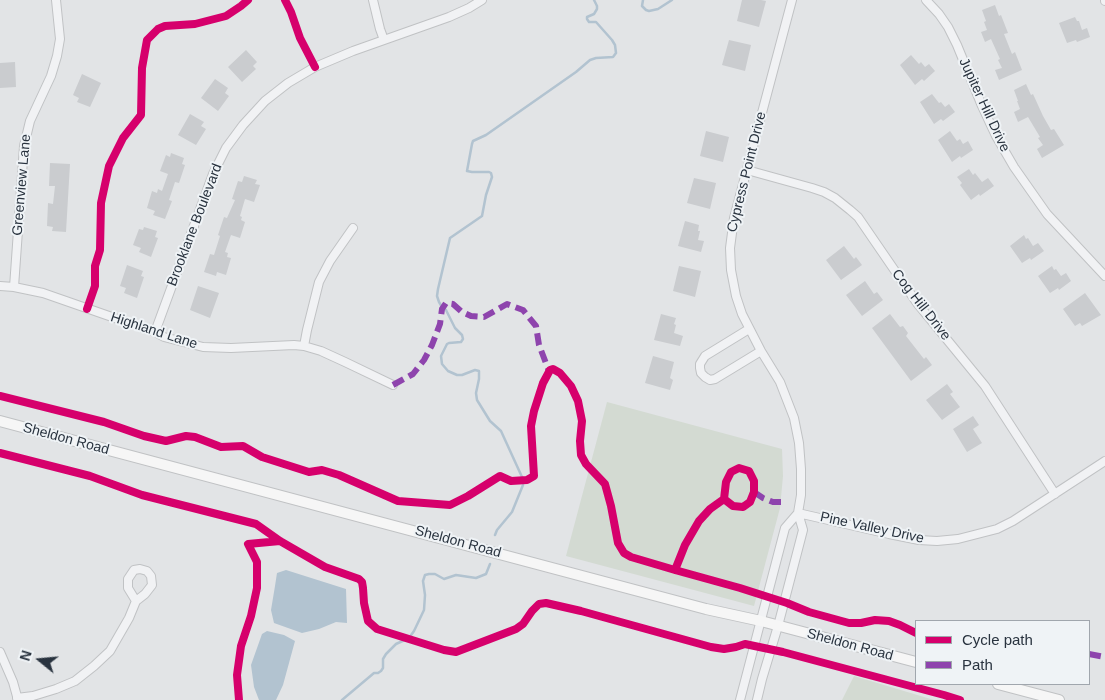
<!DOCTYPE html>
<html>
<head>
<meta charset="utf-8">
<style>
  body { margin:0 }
  #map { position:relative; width:1105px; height:700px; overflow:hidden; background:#e2e4e6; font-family:Arial,sans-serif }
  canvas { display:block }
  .legend { position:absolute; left:915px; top:620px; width:175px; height:65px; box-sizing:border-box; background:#eff3f6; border:1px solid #a0a6ad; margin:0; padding:6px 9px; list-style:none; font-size:15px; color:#29333f }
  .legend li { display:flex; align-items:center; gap:10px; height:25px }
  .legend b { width:25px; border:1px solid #a0a6ad }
  .north { position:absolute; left:15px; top:635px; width:50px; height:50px; -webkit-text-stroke:4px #eff3f6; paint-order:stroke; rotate:287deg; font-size:14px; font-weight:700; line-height:20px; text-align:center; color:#29333f }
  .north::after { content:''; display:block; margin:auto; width:18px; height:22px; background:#29333f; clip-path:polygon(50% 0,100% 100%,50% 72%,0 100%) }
</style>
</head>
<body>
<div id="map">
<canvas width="1105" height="700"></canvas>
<ul class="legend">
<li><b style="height:6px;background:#d6006c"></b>Cycle path</li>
<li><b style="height:6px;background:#8e44ad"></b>Path</li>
</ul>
<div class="north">N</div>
</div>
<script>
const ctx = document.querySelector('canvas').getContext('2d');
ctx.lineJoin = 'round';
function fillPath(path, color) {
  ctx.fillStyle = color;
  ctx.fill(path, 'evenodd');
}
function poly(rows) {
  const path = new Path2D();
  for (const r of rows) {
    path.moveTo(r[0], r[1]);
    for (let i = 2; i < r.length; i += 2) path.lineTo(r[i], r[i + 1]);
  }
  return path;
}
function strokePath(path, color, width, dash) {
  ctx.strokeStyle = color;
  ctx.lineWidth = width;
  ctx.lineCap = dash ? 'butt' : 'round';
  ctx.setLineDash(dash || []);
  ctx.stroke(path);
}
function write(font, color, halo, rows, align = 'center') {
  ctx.font = font + ' Arial,sans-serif';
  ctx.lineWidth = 4;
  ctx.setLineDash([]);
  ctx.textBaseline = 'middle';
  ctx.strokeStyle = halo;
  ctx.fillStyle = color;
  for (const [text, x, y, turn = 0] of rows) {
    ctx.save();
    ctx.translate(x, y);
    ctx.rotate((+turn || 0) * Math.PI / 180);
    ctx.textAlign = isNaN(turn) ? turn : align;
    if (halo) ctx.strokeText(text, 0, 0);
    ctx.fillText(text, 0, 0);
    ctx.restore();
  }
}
const green = poly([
  [607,402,782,449,783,476,780,508,754,606,566,556],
  [854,676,934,700,842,700]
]);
const water = poly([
  [286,570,346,589,347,623,336,622,319,629,302,633,274,623,271,610,275,586,277,573],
  [267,631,284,635,295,641,283,685,276,700,259,700,254,687,251,665,262,634]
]);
const stream = poly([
  [643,0,642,6,646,10,649,11,658,9,672,0],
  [522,477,501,431,490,421,477,400,476,393,479,379,479,371,475,370,462,375,457,375,448,371,442,364,441,356,447,344,449,343,461,342,463,339,462,335,455,328,446,310,442,307,439,302,437,296,438,289,450,238,482,216,486,195,492,177,491,173,489,172,472,172,467,171,472,144,473,141,486,135,576,72,590,60,596,58,613,57,616,53,615,45,612,40,596,22,589,22,587,19,587,17,594,14,597,9,597,6,594,0],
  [495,535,497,530,512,512,523,485],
  [342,700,374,673,378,673,381,671,383,668,383,659,386,654,396,644,409,638,414,631,424,610,425,595,423,581,425,575,429,574,435,574,444,579,456,575,476,578,486,574,490,564]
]);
const building = poly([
  [742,0,761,0,766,1,759,27,737,21],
  [995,5,999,16,1001,15,1008,33,1004,34,1012,54,1015,52,1022,70,999,80,995,70,1002,68,998,60,1000,59,991,39,985,42,981,32,987,30,984,22,986,21,982,10],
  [1075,17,1077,21,1079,21,1082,30,1087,28,1090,37,1077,42,1076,40,1067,43,1059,23],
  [729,40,751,45,745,71,722,65],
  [246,50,257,62,253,66,256,69,242,82,228,67],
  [911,55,919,64,921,62,925,67,929,64,935,71,924,81,922,79,915,85,900,65],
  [15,62,16,87,0,88,0,63],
  [82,74,101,83,90,107,77,102,79,98,73,95],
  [215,79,228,88,225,93,229,96,218,111,201,98],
  [1026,84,1031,95,1033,94,1043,116,1051,130,1054,129,1064,145,1042,158,1037,149,1043,145,1038,138,1040,137,1028,117,1018,122,1014,112,1020,109,1017,101,1018,101,1014,90],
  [932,94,939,103,941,102,945,107,949,104,955,112,943,121,941,119,934,124,920,102],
  [190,114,204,122,201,126,206,129,196,145,178,135],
  [706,131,729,137,723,162,700,156],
  [950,131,957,141,960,139,963,144,968,141,973,150,961,158,960,156,952,162,938,140],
  [171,153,184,158,182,164,185,165,179,183,175,182,169,200,172,201,165,219,153,215,155,211,147,208,152,191,157,193,158,189,162,191,168,174,160,171,166,155,170,157],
  [50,163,70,164,66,232,52,231,53,227,47,226,48,203,53,204,55,186,49,186],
  [969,169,973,175,975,173,982,182,988,178,994,186,980,196,979,194,971,200,960,185,962,183,957,177],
  [244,176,257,180,255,184,260,185,254,202,245,199,240,216,242,217,241,220,245,222,240,238,231,235,225,252,228,253,227,257,231,258,226,275,217,272,216,276,204,272,210,254,214,255,220,236,218,235,224,217,227,218,235,200,232,199,238,181,242,182],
  [694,178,716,183,710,209,687,203],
  [685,221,699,225,698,231,700,231,698,240,704,241,701,252,678,246],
  [144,227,157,231,155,237,158,238,151,257,139,252,141,248,133,245,139,229,143,230],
  [1024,235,1026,239,1028,238,1033,246,1038,243,1044,251,1031,260,1030,258,1022,263,1010,246],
  [844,246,854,259,856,257,862,265,841,280,826,260],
  [127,265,143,271,141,276,144,277,137,298,124,293,126,288,120,286],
  [679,266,701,271,695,297,673,291],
  [1052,266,1054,270,1056,269,1061,276,1066,273,1071,281,1059,290,1058,288,1050,293,1038,276],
  [865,281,874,294,877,292,883,300,862,316,846,295],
  [198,286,219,293,210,318,190,310],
  [1085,293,1101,315,1082,326,1080,323,1075,326,1063,309],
  [661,314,676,318,674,324,676,325,674,333,683,336,680,346,654,340],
  [890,314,900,327,903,326,908,333,906,336,924,359,926,357,932,365,911,381,872,328],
  [653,356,674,362,670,378,673,380,670,390,645,383],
  [947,384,953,392,950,394,960,407,942,420,926,400],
  [973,416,979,425,973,429,982,443,967,452,953,429]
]);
const street = poly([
  [373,0,380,29,384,40],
  [926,0,939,14,948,27,957,45,982,106,996,136,1014,167,1047,214,1105,276],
  [1105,0,1105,1],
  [747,170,812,188,824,192,835,198,850,210,858,217,917,303,985,386,1055,494],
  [0,286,14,287,43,293,155,332,164,337,203,347,231,348,294,345,304,346,321,351,345,362,393,385],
  [14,287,24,146,30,121,51,76,57,56,60,39,56,0],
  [749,329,705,356,700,364,700,368,701,373,705,377,710,380,715,379,761,351],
  [155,332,213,174,226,148,243,125,265,101,288,83,315,67,353,51,449,17,469,8,482,0],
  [304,346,307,330,319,282,330,261,353,228],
  [798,513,889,534,919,540,937,541,958,539,997,529,1013,521,1105,461],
  [0,652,13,682,18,700],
  [17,698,33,696,56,689,75,681,94,666,110,651,129,618,136,601,145,594,152,585,151,576,147,571,140,569,134,570,128,579,128,588,136,601],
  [740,700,785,528,798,513,801,495,801,469,799,443,794,418,780,382,761,351,742,314,736,296,731,270,730,248,734,218,792,0],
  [757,700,762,679,778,626,803,530,798,513]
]);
const secondary = poly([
  [0,421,706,609,761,621,916,662],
  [998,684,1059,700]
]);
const quiet = poly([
  [393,385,413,374,424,360,432,345,440,324,442,309,446,303,453,304,462,312,471,316,484,317,507,304,523,310,536,326,539,345,549,371],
  [754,492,763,498,773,502,781,502],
  [1089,654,1105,657]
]);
const cycleway = poly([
  [285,0,291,12,300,38,315,67],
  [87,309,95,286,95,266,100,250,101,203,109,166,123,138,141,115,142,68,147,40,158,29,165,26,195,24,226,16,241,6,248,0],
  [0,396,104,422,144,436,166,441,186,436,195,437,221,447,243,446,262,457,309,472,322,470,339,475,398,501,450,505,468,496,500,476,511,481,527,480,534,476,531,426,534,411,543,383,550,370,553,369,560,373,571,386,578,401,582,421,580,441,581,455,586,464,605,484,611,506,618,543,624,553,631,557,675,570,740,588,787,603,809,612,849,623,861,623,875,620,889,621,900,625,916,633],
  [0,453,90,476,142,495,256,524,280,541,325,567,359,579,362,582,363,588,364,603,368,621,377,629,444,650,456,652,516,629,523,624,532,611,539,604,546,603,581,611,711,647,724,649,736,647,745,644,783,652,944,695,960,700],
  [675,570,685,545,699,521,710,509,724,499,726,482,731,472,739,468,749,471,754,481,754,492,750,502,743,507,733,506,724,499],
  [239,700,237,675,241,646,251,616,257,588,257,562,248,544,280,541]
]);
const streetNames = [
  ["Jupiter Hill Drive",984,105,65],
  ["Cypress Point Drive",747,172,-76],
  ["Greenview Lane",22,185,-85],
  ["Brooklane Boulevard",195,225,-69],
  ["Cog Hill Drive",921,305,52],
  ["Highland Lane",154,331,18],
  ["Sheldon Road",66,439,15],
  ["Pine Valley Drive",872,528,12],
  ["Sheldon Road",458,542,15],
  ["Sheldon Road",850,645,15]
];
fillPath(green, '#d3dad2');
fillPath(water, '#b2c3d0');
strokePath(stream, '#b2c3d0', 2.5);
fillPath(building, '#cacccf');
strokePath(street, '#c0c2c4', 10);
strokePath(secondary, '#c0c2c4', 12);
strokePath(street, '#f1f2f4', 8);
strokePath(secondary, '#f6f6f6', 10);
strokePath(quiet, '#8e44ad', 6, [12, 6]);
strokePath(cycleway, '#d6006c', 8);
write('14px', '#29333f', '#eff3f6', streetNames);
</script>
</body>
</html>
